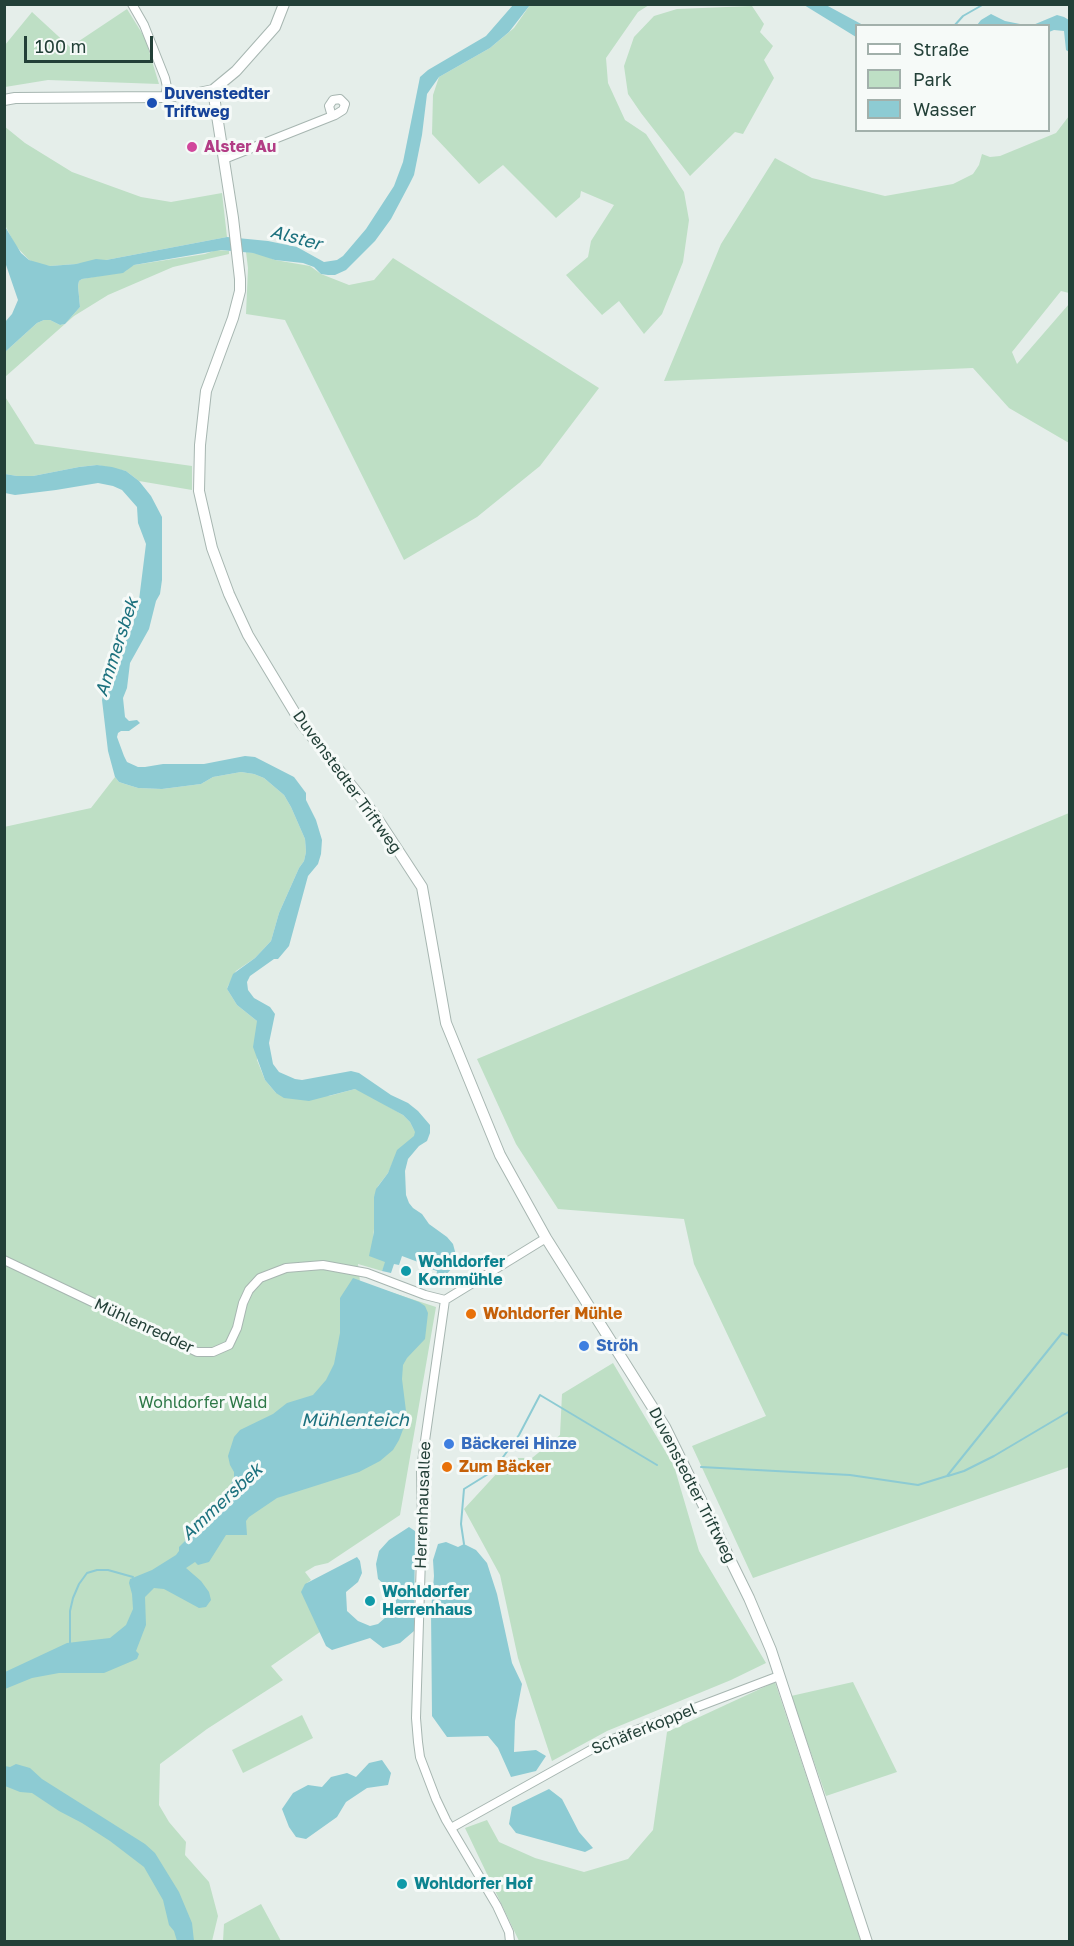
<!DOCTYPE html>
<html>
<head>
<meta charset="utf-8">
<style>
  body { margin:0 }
  #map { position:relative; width:1074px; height:1946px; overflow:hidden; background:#e5eeea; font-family:"Golos Text",sans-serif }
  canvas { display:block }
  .frame { position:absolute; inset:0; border:6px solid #234038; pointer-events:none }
  .legend { position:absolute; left:855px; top:24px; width:195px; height:108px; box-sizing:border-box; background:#f6faf8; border:2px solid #a2b0ab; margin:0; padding:8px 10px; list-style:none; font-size:18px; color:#234038 }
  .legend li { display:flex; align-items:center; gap:12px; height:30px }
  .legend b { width:30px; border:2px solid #a2b0ab }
  .scale { position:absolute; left:24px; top:36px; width:129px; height:27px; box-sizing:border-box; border:3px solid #234038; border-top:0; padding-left:8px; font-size:18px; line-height:21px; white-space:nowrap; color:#234038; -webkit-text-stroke:4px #f6faf8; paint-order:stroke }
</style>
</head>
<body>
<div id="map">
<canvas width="1074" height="1946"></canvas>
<div class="frame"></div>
<ul class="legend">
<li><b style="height:8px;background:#fff"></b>Straße</li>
<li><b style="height:16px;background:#bedfc5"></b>Park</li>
<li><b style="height:16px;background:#8dcbd3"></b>Wasser</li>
</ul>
<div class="scale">100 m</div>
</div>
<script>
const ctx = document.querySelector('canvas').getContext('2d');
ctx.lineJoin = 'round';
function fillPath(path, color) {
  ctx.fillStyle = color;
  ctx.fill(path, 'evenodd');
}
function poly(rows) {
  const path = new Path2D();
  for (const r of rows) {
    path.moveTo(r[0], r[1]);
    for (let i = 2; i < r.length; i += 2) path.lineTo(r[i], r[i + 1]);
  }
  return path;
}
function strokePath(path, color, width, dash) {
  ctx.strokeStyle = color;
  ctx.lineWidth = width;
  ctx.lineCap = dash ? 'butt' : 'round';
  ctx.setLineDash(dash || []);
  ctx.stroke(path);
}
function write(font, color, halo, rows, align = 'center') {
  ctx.font = font + ' "Golos Text",sans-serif';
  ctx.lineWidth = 6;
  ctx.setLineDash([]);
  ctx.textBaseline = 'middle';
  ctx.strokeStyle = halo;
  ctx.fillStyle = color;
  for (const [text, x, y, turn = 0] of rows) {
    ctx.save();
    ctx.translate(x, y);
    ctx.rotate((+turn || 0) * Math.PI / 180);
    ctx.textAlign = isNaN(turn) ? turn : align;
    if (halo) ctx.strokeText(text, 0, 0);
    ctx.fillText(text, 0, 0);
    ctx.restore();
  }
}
const green = poly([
  [530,5,649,5,638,12,606,58,608,83,625,120,646,134,684,192,689,220,683,262,662,314,644,334,619,301,602,315,566,275,588,257,591,241,614,205,581,191,580,197,556,218,503,165,479,184,432,134,433,95,439,77,490,48,514,28],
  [752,6,764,24,760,32,773,46,764,60,774,78,743,134,735,132,690,176,641,113,628,94,624,66,634,37,654,16,677,9],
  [127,9,145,38,159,84,48,80,5,87,5,45,32,12,70,47],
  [1069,116,1069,293,1061,291,1012,352,1017,364,1069,304,1069,443,1009,408,973,368,664,381,721,244,775,158,812,178,885,196,953,184,973,174,979,165,982,154,990,157,1000,156,1056,133],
  [4,126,25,143,72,172,141,197,171,202,222,193,227,237,106,260,76,264,50,266,40,265,29,260,15,245,5,225],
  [216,250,229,251,229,254,173,267,108,295,74,316,5,377,5,352,37,323,44,320,50,320,60,325,65,324,80,307,78,286,79,281,82,279,126,271,128,267,134,265,205,254],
  [246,252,261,254,275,260,310,266,321,274,349,285,374,280,393,258,599,388,540,466,477,517,404,560,285,320,246,314,248,268],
  [4,395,35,444,192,466,192,490,139,481,126,471,97,465,79,467,33,476,17,476,5,474],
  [241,772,254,774,264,778,284,795,291,807,305,839,306,852,304,861,299,868,279,913,271,941,255,958,236,971,228,986,227,989,237,1005,257,1021,257,1060,265,1080,276,1093,329,1096,355,1089,360,1090,403,1115,410,1122,414,1130,420,1134,393,1162,388,1173,378,1186,374,1198,375,1215,373,1242,386,1262,382,1271,358,1264,360,1282,436,1307,400,1515,328,1563,315,1566,305,1572,311,1580,307,1583,320,1632,271,1666,283,1680,207,1729,160,1764,159,1805,169,1822,186,1842,185,1855,209,1882,218,1916,212,1941,5,1941,4,827,91,808,115,777,119,782,125,784,138,788,162,789,201,784,213,777],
  [1069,813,1069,1467,753,1578,692,1446,766,1416,694,1264,684,1219,558,1209,516,1144,477,1059],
  [613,1363,674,1466,699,1551,766,1663,731,1680,607,1731,552,1761,518,1658,500,1575,464,1509,511,1458,532,1458,560,1435,562,1394],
  [775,1682,861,1941,519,1941,465,1828,487,1820,499,1842,535,1858,584,1872,628,1859,653,1830,667,1732],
  [853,1682,897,1772,826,1796,791,1696],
  [302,1715,313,1738,243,1773,232,1750],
  [261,1904,281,1941,223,1941,224,1924]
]);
const water = poly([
  [513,5,530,5,509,32,490,48,439,77,427,94,422,135,414,175,409,185,391,219,375,241,346,270,335,275,328,275,321,274,314,267,303,263,275,260,253,253,221,250,134,265,123,273,82,279,79,281,78,286,80,307,65,324,60,325,50,320,44,320,37,323,5,352,5,322,12,314,18,300,5,262,4,225,21,253,29,260,50,266,76,264,96,259,106,260,227,237,268,241,297,247,324,262,337,260,343,256,366,229,394,186,403,162,420,77,428,70,486,36],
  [804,5,826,5,863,25,856,26,856,37],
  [991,14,1005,21,1025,25,1033,25,1057,15,1064,17,1069,20,1069,52,1066,50,1064,31,1054,30,1049,32,1048,26,977,25,981,20],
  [97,465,112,467,126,471,139,481,151,496,162,517,162,580,160,594,156,601,149,629,130,663,127,688,123,698,125,717,129,721,137,720,140,723,129,731,121,731,118,733,117,737,124,756,127,762,138,767,145,767,163,764,204,764,245,756,255,757,294,777,306,793,306,800,316,820,322,840,321,854,318,864,308,876,289,946,278,959,274,959,250,976,247,982,248,990,254,998,270,1007,275,1014,269,1043,273,1064,279,1072,295,1079,302,1080,351,1071,359,1073,391,1095,408,1103,418,1111,430,1125,430,1133,427,1141,419,1146,408,1159,405,1171,406,1195,409,1203,413,1208,422,1214,429,1224,447,1237,453,1244,457,1259,455,1265,442,1279,436,1277,437,1271,425,1267,426,1265,402,1256,399,1265,394,1264,391,1273,382,1271,385,1262,369,1256,374,1232,374,1197,376,1189,388,1173,397,1150,414,1136,415,1132,410,1122,403,1115,355,1089,309,1101,284,1098,276,1093,265,1080,253,1047,257,1021,237,1005,227,989,233,974,255,958,271,941,279,913,299,868,304,861,306,852,305,839,291,807,284,795,264,778,254,774,241,772,213,777,201,784,162,789,138,788,125,784,119,782,115,777,108,751,102,700,105,685,113,664,132,625,138,608,146,544,138,523,137,507,122,490,113,486,98,483,56,490,15,495,5,493,5,474,17,476,33,476,79,467],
  [353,1278,419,1302,425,1306,428,1313,425,1339,407,1358,403,1365,402,1379,407,1419,399,1440,393,1450,380,1461,359,1472,277,1498,249,1517,246,1521,247,1535,226,1535,209,1562,198,1565,195,1562,186,1568,201,1581,209,1592,211,1600,206,1607,199,1608,164,1589,154,1588,145,1597,146,1625,136,1651,139,1654,137,1659,104,1673,59,1673,32,1678,5,1689,5,1672,67,1643,110,1638,126,1625,133,1609,132,1594,129,1583,130,1579,152,1570,176,1555,179,1551,179,1547,185,1541,187,1533,203,1516,213,1515,220,1504,222,1497,226,1494,234,1478,234,1472,230,1465,228,1456,234,1437,240,1430,273,1414,287,1403,313,1395,326,1380,334,1364,340,1333,340,1298],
  [409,1527,415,1531,414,1631,400,1643,383,1648,370,1638,332,1650,326,1646,301,1592,305,1584,357,1557,360,1561,362,1573,358,1582,346,1592,347,1611,358,1621,370,1626,378,1624,394,1610,396,1602,396,1591,384,1584,378,1579,376,1564,379,1551,389,1540],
  [446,1542,458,1547,464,1544,476,1550,487,1563,497,1594,512,1663,522,1684,515,1721,514,1752,536,1750,546,1756,536,1771,511,1777,498,1748,488,1736,447,1737,432,1716,431,1610,434,1576,433,1560,438,1544],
  [382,1760,391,1773,388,1785,367,1788,346,1802,337,1817,306,1839,296,1837,289,1827,282,1809,293,1793,308,1785,322,1787,331,1777,347,1773,356,1777,369,1763],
  [16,1764,30,1768,42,1779,145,1844,155,1853,179,1892,192,1923,194,1941,177,1941,174,1931,169,1925,163,1900,144,1867,110,1841,82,1823,59,1811,32,1793,20,1792,5,1786,5,1766,10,1767],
  [549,1789,562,1799,579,1832,593,1848,585,1852,516,1833,509,1824,512,1807]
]);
const stream = poly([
  [954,26,963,16,984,4],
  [701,1467,850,1475,918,1485,947,1476,1062,1333,1070,1336],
  [948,1476,964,1471,994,1456,1070,1411],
  [464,1544,461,1524,464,1489,493,1471,519,1435,540,1395,657,1465],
  [70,1644,70,1611,73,1598,79,1584,87,1573,97,1570,108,1570,133,1577]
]);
const minor = poly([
  [132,4,144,25,165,78,167,87,165,97],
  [224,159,335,115,343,110,345,104,340,99,333,100,329,106,331,113,335,115],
  [4,1260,197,1352,213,1352,229,1345,237,1328,243,1303,249,1290,260,1278,286,1268,323,1265,367,1273,425,1295,445,1300,546,1238],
  [445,1300,421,1469,422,1525,416,1718,418,1742,420,1757,436,1799,446,1820,497,1906,509,1932,510,1942],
  [451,1828,605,1742,779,1676]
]);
const tertiary = poly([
  [213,90,233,218,240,279,240,291,233,318,206,391,200,445,199,491,212,548,229,594,248,635,301,723,375,815,422,887,446,1023,500,1155,546,1238,665,1427,749,1598,771,1650,867,1942],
  [4,100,15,98,165,97,189,95,213,90,236,71,275,27,284,4]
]);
const markers = [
  [152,103,6,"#1a4fb4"],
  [192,147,6,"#d1479c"],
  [406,1271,6,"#0f9aa8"],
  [471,1314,6,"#e8710a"],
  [584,1346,6,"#3f7fe0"],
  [449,1444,6,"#3f7fe0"],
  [447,1467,6,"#e8710a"],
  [370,1601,6,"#0f9aa8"],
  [402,1884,6,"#0f9aa8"]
];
const transitNames = [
  ["Duvenstedter",164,94],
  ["Triftweg",164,112]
];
const hotelNames = [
  ["Alster Au",204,147]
];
const streetNames = [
  ["Duvenstedter Triftweg",347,782,54],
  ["Mühlenredder",144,1326,25],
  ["Duvenstedter Triftweg",692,1485,63],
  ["Herrenhausallee",423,1505,-88],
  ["Schäferkoppel",644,1729,-22]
];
const cultureNames = [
  ["Wohldorfer",418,1262],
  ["Kornmühle",418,1280],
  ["Wohldorfer",382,1592],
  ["Herrenhaus",382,1610],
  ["Wohldorfer Hof",414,1884]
];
const foodNames = [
  ["Wohldorfer Mühle",483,1314],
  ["Zum Bäcker",459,1467]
];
const shopNames = [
  ["Ströh",596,1346],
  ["Bäckerei Hinze",461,1444]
];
const parkNames = [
  ["Wohldorfer Wald",203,1403]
];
const waterNames = [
  ["Alster",296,238,15],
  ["Ammersbek",117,647,-72],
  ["Mühlenteich",355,1420],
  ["Ammersbek",222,1502,-43]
];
fillPath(green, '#bedfc5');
fillPath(water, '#8dcbd3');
strokePath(stream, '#8dcbd3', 2);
strokePath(minor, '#a7b6b1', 10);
strokePath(tertiary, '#a7b6b1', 12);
strokePath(minor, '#fff', 8);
strokePath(tertiary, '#fff', 10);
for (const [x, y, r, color] of markers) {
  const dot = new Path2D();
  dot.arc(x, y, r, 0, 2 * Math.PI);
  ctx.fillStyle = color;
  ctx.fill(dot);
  strokePath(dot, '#f6faf8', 2);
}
write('bold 16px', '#164399', '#f6faf8', transitNames, 'left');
write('bold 16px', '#b23c85', '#f6faf8', hotelNames, 'left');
write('16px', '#234038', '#f6faf8', streetNames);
write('bold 16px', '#0d838f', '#f6faf8', cultureNames, 'left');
write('bold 16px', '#c56008', '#f6faf8', foodNames, 'left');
write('bold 16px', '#366cbe', '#f6faf8', shopNames, 'left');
write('16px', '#2d7847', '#f6faf8', parkNames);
write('italic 18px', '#1c717e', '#f6faf8', waterNames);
</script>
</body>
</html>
